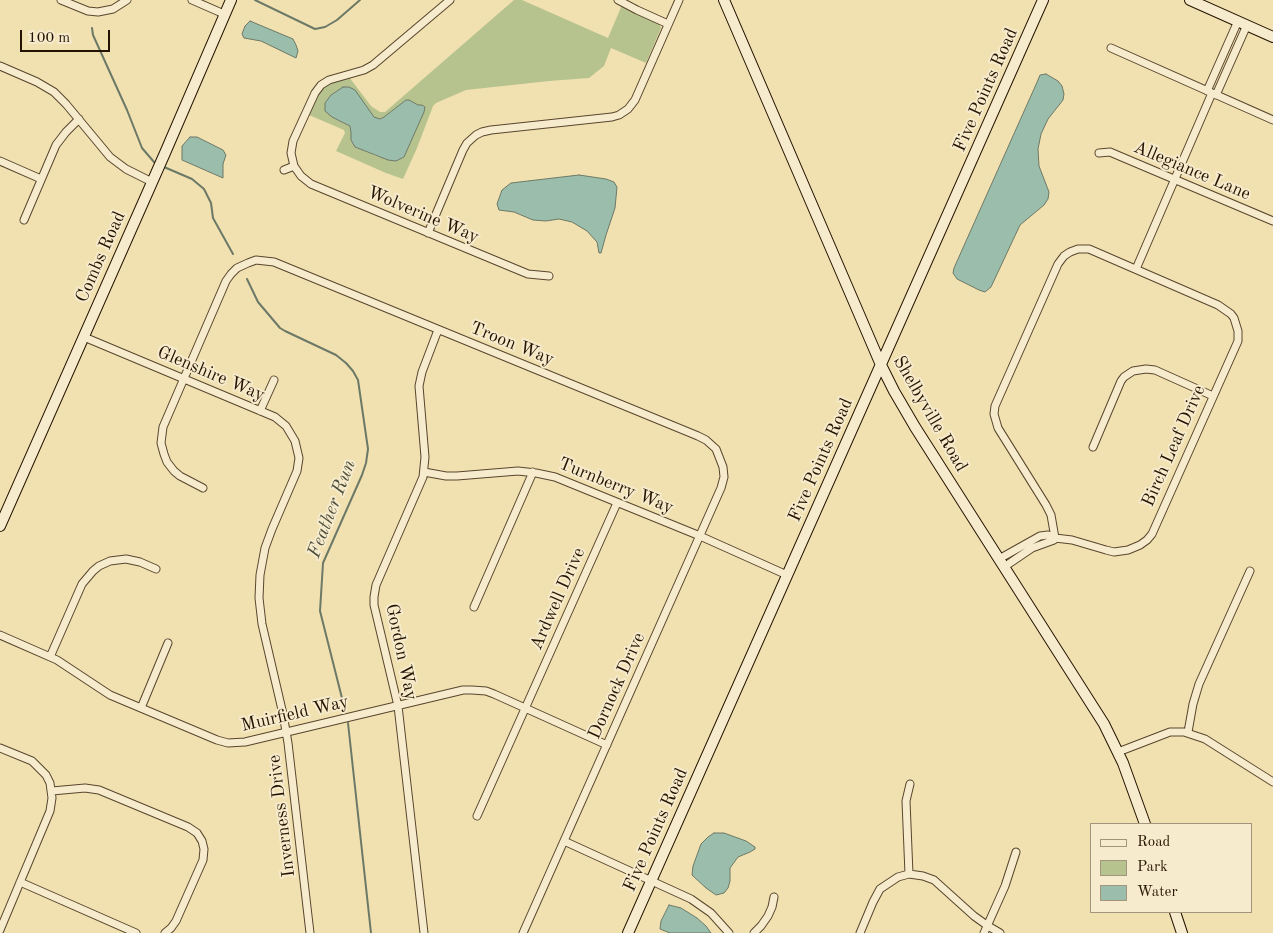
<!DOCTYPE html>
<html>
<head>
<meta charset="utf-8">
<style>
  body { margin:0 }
  #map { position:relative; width:1273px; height:933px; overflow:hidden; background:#f1e0b0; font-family:"Old Standard TT",serif }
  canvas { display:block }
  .legend { position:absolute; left:1090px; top:823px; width:162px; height:90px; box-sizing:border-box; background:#f6ebcc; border:1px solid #a2957b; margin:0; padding:6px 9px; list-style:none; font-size:15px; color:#251301 }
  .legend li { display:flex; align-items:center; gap:10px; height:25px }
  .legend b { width:25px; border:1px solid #a2957b }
  .scale { position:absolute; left:20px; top:30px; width:90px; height:22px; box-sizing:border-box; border:2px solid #251301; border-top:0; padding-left:6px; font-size:15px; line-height:18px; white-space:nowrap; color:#251301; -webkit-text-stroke:4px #f6ebcc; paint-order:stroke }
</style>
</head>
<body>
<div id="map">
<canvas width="1273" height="933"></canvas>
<ul class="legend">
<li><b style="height:6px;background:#f6ebcc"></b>Road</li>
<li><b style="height:14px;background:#b6c38e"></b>Park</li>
<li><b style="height:14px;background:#9bbdab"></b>Water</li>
</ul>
<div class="scale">100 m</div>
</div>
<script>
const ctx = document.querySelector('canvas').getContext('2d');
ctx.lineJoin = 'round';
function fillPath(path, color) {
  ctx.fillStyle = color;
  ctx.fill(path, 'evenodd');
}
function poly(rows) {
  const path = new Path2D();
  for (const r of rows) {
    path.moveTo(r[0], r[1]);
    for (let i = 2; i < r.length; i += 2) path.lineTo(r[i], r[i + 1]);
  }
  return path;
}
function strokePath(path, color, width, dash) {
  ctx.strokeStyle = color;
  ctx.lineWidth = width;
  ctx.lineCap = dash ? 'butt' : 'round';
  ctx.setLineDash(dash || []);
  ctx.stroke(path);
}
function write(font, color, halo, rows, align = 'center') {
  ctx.font = font + ' "Old Standard TT",serif';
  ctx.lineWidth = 4;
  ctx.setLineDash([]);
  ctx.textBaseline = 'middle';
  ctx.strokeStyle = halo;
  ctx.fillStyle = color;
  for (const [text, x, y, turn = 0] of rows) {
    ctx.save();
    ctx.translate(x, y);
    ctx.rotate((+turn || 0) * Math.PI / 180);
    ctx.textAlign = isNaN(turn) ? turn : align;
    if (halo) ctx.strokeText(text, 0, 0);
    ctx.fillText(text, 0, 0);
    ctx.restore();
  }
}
const green = poly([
  [514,0,522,0,608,38,622,5,659,24,661,28,646,63,611,48,604,66,589,78,549,81,466,90,436,103,433,106,417,148,403,179,386,173,336,151,345,133,344,130,309,115,317,96,326,85,335,81,349,77,371,106,380,112,385,112],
  [338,90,358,95,374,117,380,119,384,117,406,100,409,100,418,105,422,105,425,107,424,112,404,157,396,161,376,156,355,147,351,140,351,133,350,126,332,117,325,103,331,95]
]);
const water = poly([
  [250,21,293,39,296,45,298,51,296,58,261,41,244,38,242,34,245,26,250,21],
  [1046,74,1058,81,1062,86,1064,94,1063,100,1048,119,1041,134,1038,149,1039,166,1049,192,1048,199,1044,205,1020,225,991,287,985,292,979,290,957,279,953,273,954,268,1038,80,1040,75,1046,74],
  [343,87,349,87,355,90,374,117,380,119,384,117,406,100,409,100,418,105,422,105,425,107,424,112,404,157,396,161,388,160,355,147,351,140,351,133,350,126,332,117,325,111,325,103,331,95,343,87],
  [190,137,197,137,223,150,226,155,223,164,223,178,182,160,182,146,190,137],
  [579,175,606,179,614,182,617,187,615,208,606,235,601,253,599,253,597,242,587,231,572,222,559,219,546,221,533,220,514,212,499,210,497,204,502,190,511,183,579,175],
  [714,833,724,833,746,841,755,847,755,849,750,852,738,857,730,868,730,881,728,888,724,893,716,895,706,888,692,875,693,866,701,844,708,837,714,833],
  [669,905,681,908,697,918,706,926,711,933,670,933,660,929,661,921,669,905]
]);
const stream = poly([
  [255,0,315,29,325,27,337,20,360,0],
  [92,28,93,35,127,110,142,148,154,162,158,164],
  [164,167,192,179,204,189,211,203,213,218,233,254],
  [247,279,258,302,280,328,285,331,336,355,346,363,353,371,358,380,368,449,366,463,362,475,323,563,320,611,345,710],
  [348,723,371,933]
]);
const street = poly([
  [61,0,88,11,98,12,113,9,127,0],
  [192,0,224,14],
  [450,0,373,65,364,70,329,80,321,85,315,93,293,141,291,153,294,166,301,176,311,184,528,274,549,276],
  [618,0,637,10,668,24],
  [1111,48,1273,120],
  [0,66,37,82,54,92,66,104,110,157,126,169,152,182],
  [1207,91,1238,21],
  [1216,95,1247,25],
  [1099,153,1110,152,1117,155,1273,221],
  [0,161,41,179],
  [284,170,294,166],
  [24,220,56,145,66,132,79,119],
  [428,233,463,150,467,143,476,135,482,132,491,130,612,117,619,115,628,109,635,100,679,0],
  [1136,269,1212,93],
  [84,337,275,417,286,426,295,441,299,458,297,471,272,529,265,548,260,575,259,598,262,624,283,714,288,743,310,933],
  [260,411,274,380],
  [1093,447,1121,381,1124,377,1133,371,1146,369,1155,370,1213,396],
  [424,472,446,476,457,476,518,471,536,473,555,477,700,536,787,575],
  [203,488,180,476,174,471,167,462,164,454,161,443,163,427,226,281,231,274,237,268,248,263,256,260,274,262,698,436,706,440,716,449,723,467,724,477,721,488,523,933],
  [999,559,1040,536,1048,535,1055,538,1072,540,1106,550,1114,552,1128,550,1140,545,1147,540,1152,534,1238,341,1238,331,1234,318,1231,314,1218,305,1089,249,1078,249,1070,252,1064,256,1058,264,995,406,994,414,998,428,1046,505,1051,515,1055,538],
  [1004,567,1032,548,1054,540,1055,538],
  [474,607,533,472],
  [0,635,57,660,110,695,217,740,228,743,245,742,463,690,472,690,486,691,494,694,607,745],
  [50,657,82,584,93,571,99,566,110,561,126,559,140,562,156,569],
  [141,708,168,643],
  [1188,732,1193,704,1199,684,1250,571],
  [0,748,32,761,46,775,50,783,52,798,50,811,0,930],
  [1118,752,1170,732,1184,732,1205,739,1273,782],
  [52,791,85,788,99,790,188,827,197,833,202,841,204,849,203,860,176,921,171,928,165,933],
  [477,816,617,503],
  [564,841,691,899,711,913,729,933],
  [909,874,906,801,910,784],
  [20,882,136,933],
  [424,933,398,706,374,605,374,597,376,585,423,477,425,457,419,386,422,372,438,330],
  [754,933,761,926,768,916,772,907,774,897],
  [860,933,873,902,880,889,898,877,909,874,923,876,934,880,974,916,988,926,1000,933],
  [984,933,1005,886,1016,852]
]);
const secondary = poly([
  [724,0,881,365,894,391,915,427,1104,724,1123,763,1145,824],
  [1190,0,1273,37],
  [0,526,165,153,231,0],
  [1175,912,1182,933],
  [628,933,1043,0]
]);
const streetNames = [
  ["Five Points Road",986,90,-66],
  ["Allegiance Lane",1192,171,23],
  ["Wolverine Way",423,215,23],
  ["Combs Road",101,257,-66],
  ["Troon Way",512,344,22],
  ["Glenshire Way",211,374,23],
  ["Shelbyville Road",930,414,60],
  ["Birch Leaf Drive",1174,446,-66],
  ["Five Points Road",821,460,-66],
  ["Turnberry Way",616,486,22],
  ["Ardwell Drive",558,599,-66],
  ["Gordon Way",401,652,78],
  ["Dornock Drive",617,686,-66],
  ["Muirfield Way",295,714,-13],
  ["Inverness Drive",282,816,-97],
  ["Five Points Road",656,830,-66]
];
const waterNames = [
  ["Feather Run",332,509,-69]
];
fillPath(green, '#b6c38e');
fillPath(water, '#9bbdab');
strokePath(water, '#6c7967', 1);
strokePath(stream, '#6c7967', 2);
strokePath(street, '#58462d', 9);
strokePath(secondary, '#251301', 12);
strokePath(street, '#f6ebcc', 7);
strokePath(secondary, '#f6ebcc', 10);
write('18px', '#251301', '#f6ebcc', streetNames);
write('italic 19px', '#4e4e3c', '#f6ebcc', waterNames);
</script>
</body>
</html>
